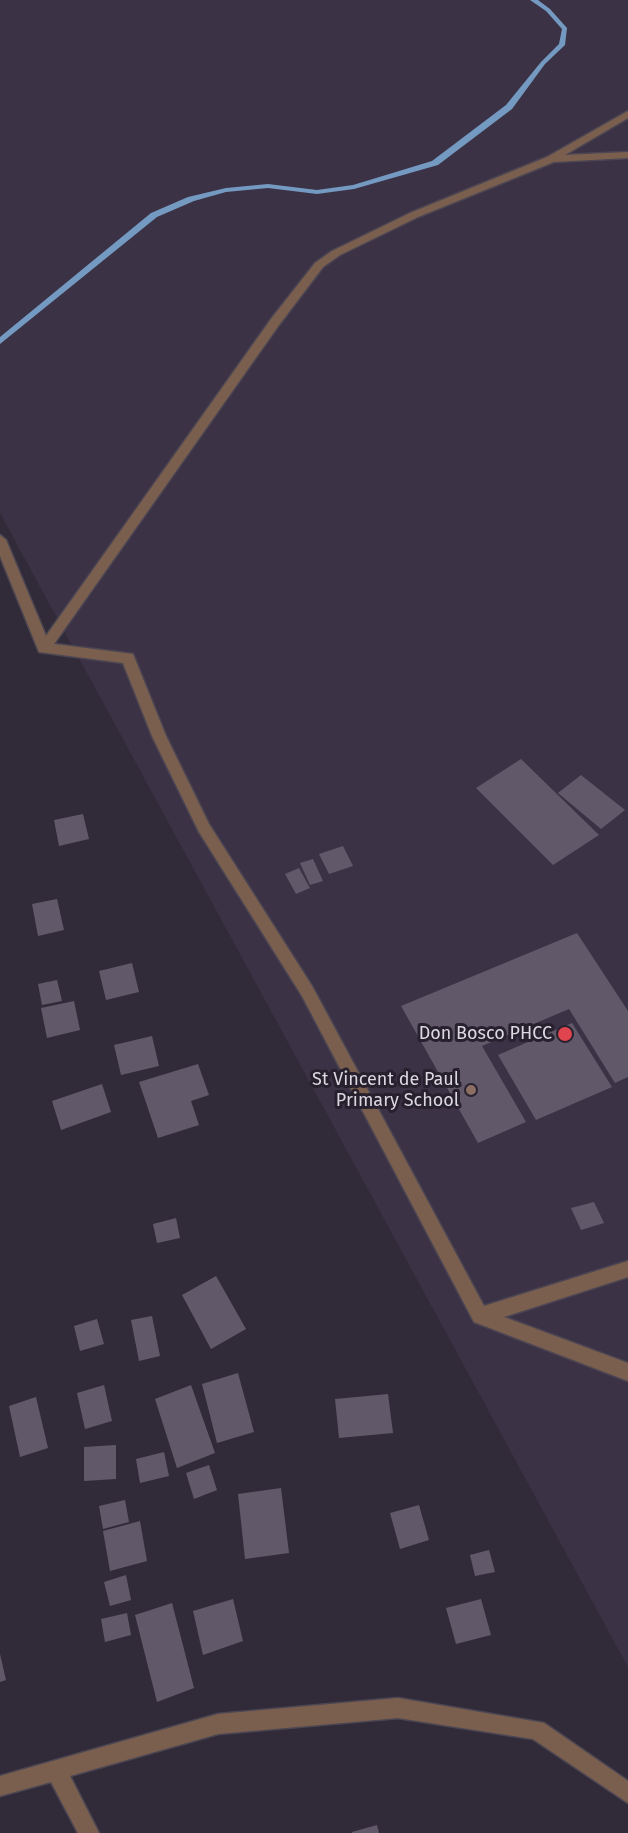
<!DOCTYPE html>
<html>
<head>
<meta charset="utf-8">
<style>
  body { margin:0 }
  canvas { display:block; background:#312a38 }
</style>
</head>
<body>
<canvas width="628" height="1833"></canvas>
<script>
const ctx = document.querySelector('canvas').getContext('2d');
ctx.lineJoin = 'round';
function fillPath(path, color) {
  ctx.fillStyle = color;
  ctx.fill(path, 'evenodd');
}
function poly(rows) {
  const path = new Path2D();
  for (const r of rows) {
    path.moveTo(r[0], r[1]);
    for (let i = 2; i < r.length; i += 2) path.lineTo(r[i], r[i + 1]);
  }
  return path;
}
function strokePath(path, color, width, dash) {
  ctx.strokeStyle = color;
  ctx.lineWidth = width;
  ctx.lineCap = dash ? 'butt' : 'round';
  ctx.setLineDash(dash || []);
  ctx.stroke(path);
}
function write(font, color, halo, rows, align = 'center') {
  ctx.font = font + ' "Fira Sans",sans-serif';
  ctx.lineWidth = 6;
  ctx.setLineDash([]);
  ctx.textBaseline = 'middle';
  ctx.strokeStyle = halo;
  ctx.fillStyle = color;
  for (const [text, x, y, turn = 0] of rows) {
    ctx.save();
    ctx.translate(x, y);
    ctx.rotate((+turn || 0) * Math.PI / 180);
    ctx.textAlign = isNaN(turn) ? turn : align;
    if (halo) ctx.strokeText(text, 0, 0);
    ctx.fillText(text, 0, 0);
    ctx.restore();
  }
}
const built = poly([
  [0,0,628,0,628,1667,0,513]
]);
const stream = poly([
  [530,0,538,0,550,9,567,28,565,45,545,64,512,109,438,165,354,189,317,194,268,188,226,192,194,201,157,217,0,344,0,337,151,213,188,197,226,188,268,184,317,190,353,185,432,161,506,105,541,62,559,44,562,29,546,11,530,0]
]);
const building = poly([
  [521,759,599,835,553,865,476,788],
  [581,775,625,810,601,829,558,793],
  [83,814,89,839,59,846,54,820],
  [343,846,353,866,329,874,319,854],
  [313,859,323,881,310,885,300,863],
  [299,868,310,888,296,894,285,874],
  [57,899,64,930,38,936,32,904],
  [577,933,628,1011,628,1077,615,1083,569,1009,482,1046,526,1122,478,1143,401,1006],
  [132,963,139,992,106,1000,99,971],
  [57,980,62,1001,42,1005,38,984],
  [74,1001,80,1030,47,1038,41,1008],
  [572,1023,612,1087,536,1120,498,1055],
  [152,1036,159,1066,121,1075,114,1045],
  [198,1064,209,1095,191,1101,199,1125,158,1138,139,1082],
  [102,1084,111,1112,61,1130,52,1101],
  [594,1202,604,1223,581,1230,571,1208],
  [176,1218,180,1238,157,1243,153,1224],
  [216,1276,246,1329,211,1349,182,1295],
  [152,1316,160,1356,139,1361,131,1320],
  [97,1319,104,1344,80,1351,74,1326],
  [238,1373,254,1432,217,1443,202,1384],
  [104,1385,112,1421,85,1429,77,1393],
  [191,1385,215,1453,177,1468,155,1399],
  [388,1394,393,1433,339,1438,335,1399],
  [36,1397,48,1448,20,1457,9,1406],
  [116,1445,116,1479,84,1481,84,1447],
  [164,1452,169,1476,140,1483,136,1459],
  [209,1465,217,1490,194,1499,186,1473],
  [281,1488,289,1553,245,1559,238,1494],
  [125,1500,129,1522,103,1529,99,1506],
  [419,1505,429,1540,400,1549,390,1513],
  [140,1521,147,1561,110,1571,103,1531],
  [489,1550,495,1572,475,1576,470,1555],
  [126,1575,131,1600,110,1606,104,1582],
  [233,1599,243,1641,203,1655,193,1611],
  [481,1599,491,1635,456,1644,446,1608],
  [172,1603,194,1688,157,1702,135,1615],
  [127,1613,131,1635,105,1642,101,1619],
  [0,1654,6,1680,0,1682],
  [377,1825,379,1833,352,1833,352,1832]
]);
const minor = poly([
  [628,111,628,118,565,155,628,152,628,158,554,162,418,217,340,255,323,267,279,325,54,644,133,654,166,736,209,824,312,986,484,1306,628,1261,628,1277,504,1317,628,1363,628,1381,474,1322,302,996,199,832,152,736,123,663,39,652,0,556,0,535,6,540,46,636,271,319,315,263,332,251,410,213,547,157,628,111],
  [398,1698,544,1723,628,1781,628,1803,533,1739,398,1718,218,1734,70,1776,99,1833,78,1833,51,1782,0,1796,0,1776,218,1714,398,1698]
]);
const markers = [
  [565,1034,8,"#e0444e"],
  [471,1090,6,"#8d6e63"]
];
const poiNames = [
  ["Don Bosco PHCC",552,1034],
  ["St Vincent de Paul",459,1080],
  ["Primary School",459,1101]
];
fillPath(built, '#3c3246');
fillPath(stream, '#749ac2');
fillPath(building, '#615969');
strokePath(minor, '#4c4653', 3);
fillPath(minor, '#7b5f4e');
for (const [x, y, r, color] of markers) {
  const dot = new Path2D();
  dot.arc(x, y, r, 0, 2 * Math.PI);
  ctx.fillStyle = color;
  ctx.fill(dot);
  strokePath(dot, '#27202e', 2);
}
write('18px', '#dcd8e1', '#27202e', poiNames, 'right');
</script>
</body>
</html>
